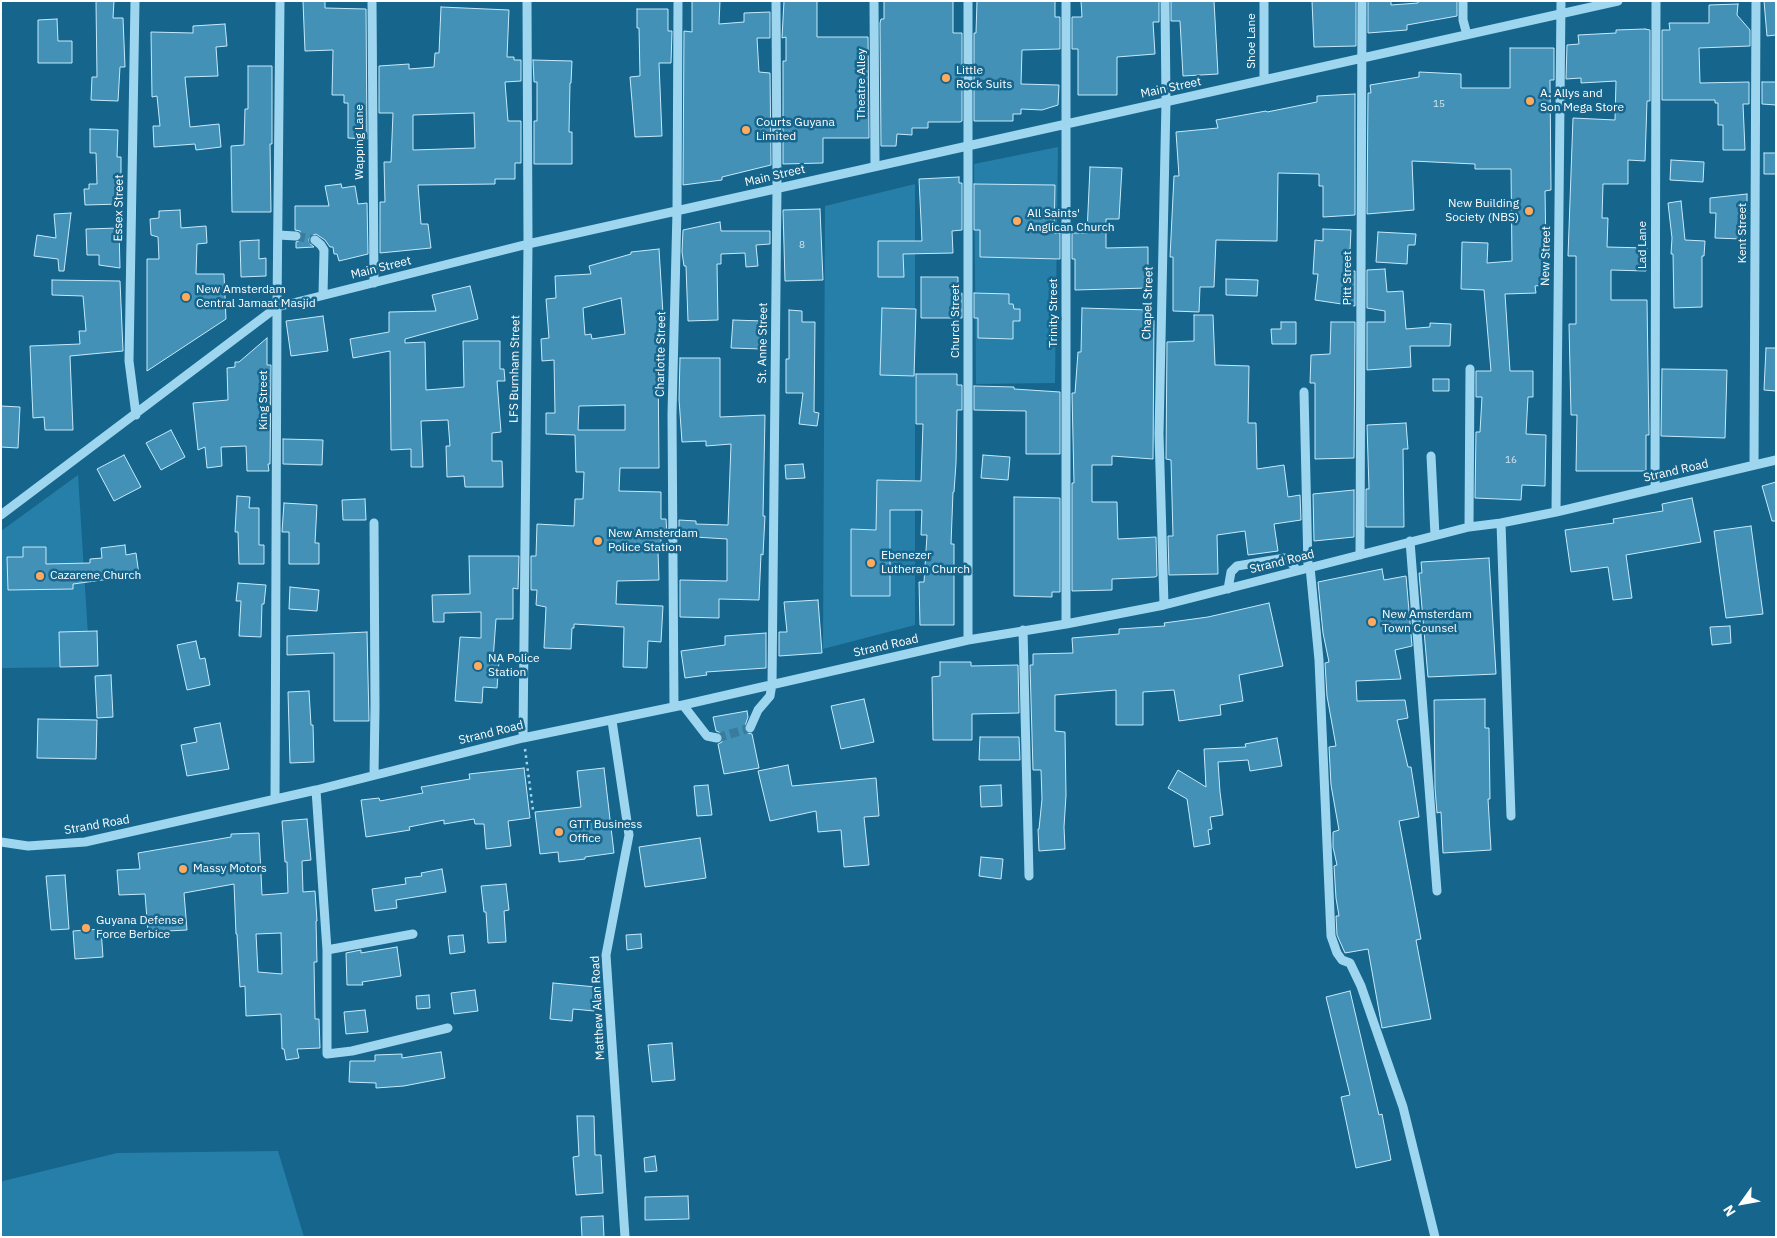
<!DOCTYPE html>
<html>
<head>
<meta charset="utf-8">
<style>
  body { margin:0 }
  #map { position:relative; width:1777px; height:1238px; overflow:hidden; background:#16658c; font-family:"IBM Plex Sans",sans-serif }
  canvas { display:block }
  .frame { position:absolute; inset:0; border:2px solid #fff; pointer-events:none }
  .north { position:absolute; left:1717px; top:1178px; width:50px; height:50px; -webkit-text-stroke:4px #16658c; paint-order:stroke; rotate:238deg; font-size:14px; font-weight:700; line-height:20px; text-align:center; color:#fff }
  .north::after { content:''; display:block; margin:auto; width:18px; height:22px; background:#fff; clip-path:polygon(50% 0,100% 100%,50% 72%,0 100%) }
</style>
</head>
<body>
<div id="map">
<canvas width="1777" height="1238"></canvas>
<div class="frame"></div>
<div class="north">N</div>
</div>
<script>
const ctx = document.querySelector('canvas').getContext('2d');
ctx.lineJoin = 'round';
function fillPath(path, color) {
  ctx.fillStyle = color;
  ctx.fill(path, 'evenodd');
}
function poly(rows) {
  const path = new Path2D();
  for (const r of rows) {
    path.moveTo(r[0], r[1]);
    for (let i = 2; i < r.length; i += 2) path.lineTo(r[i], r[i + 1]);
  }
  return path;
}
function strokePath(path, color, width, dash) {
  ctx.strokeStyle = color;
  ctx.lineWidth = width;
  ctx.lineCap = dash ? 'butt' : 'round';
  ctx.setLineDash(dash || []);
  ctx.stroke(path);
}
function write(font, color, halo, rows, align = 'center') {
  ctx.font = font + ' "IBM Plex Sans",sans-serif';
  ctx.lineWidth = 5;
  ctx.setLineDash([]);
  ctx.textBaseline = 'middle';
  ctx.strokeStyle = halo;
  ctx.fillStyle = color;
  for (const [text, x, y, turn = 0] of rows) {
    ctx.save();
    ctx.translate(x, y);
    ctx.rotate((+turn || 0) * Math.PI / 180);
    ctx.textAlign = isNaN(turn) ? turn : align;
    if (halo) ctx.strokeText(text, 0, 0);
    ctx.fillText(text, 0, 0);
    ctx.restore();
  }
}
const green = poly([
  [1058,147,1055,383,976,384,974,164],
  [981,184,1055,185,1054,259,980,257],
  [915,184,915,625,823,649,825,206],
  [852,529,890,530,890,596,851,595],
  [78,475,90,667,1,668,1,531],
  [278,1151,304,1237,1,1237,1,1182,3,1181,117,1153]
]);
const building = poly([
  [96,1,114,1,113,18,123,18,125,67,120,67,118,101,91,100,92,77,97,77,96,1],
  [303,1,325,1,325,8,366,9,367,139,348,138,348,103,344,103,344,95,332,95,333,50,305,51,303,1],
  [692,1,720,1,719,24,744,22,744,13,770,12,770,38,757,38,759,72,770,73,771,165,722,177,722,180,683,185,684,31,692,32,692,1],
  [784,1,817,1,817,37,868,37,869,138,823,138,823,163,783,164,783,61,786,61,786,37,782,38,784,1],
  [884,1,953,1,953,33,962,33,962,121,960,122,928,122,928,128,912,128,912,135,897,134,896,146,881,146,880,23,881,19,884,19,884,1],
  [977,1,1055,1,1055,17,1060,17,1060,49,1022,50,1021,84,1059,85,1058,105,1042,110,1021,109,1021,114,1013,114,1013,121,974,121,974,33,976,33,977,1],
  [1081,1,1159,1,1159,22,1153,22,1155,54,1117,57,1117,95,1078,95,1078,49,1072,49,1072,17,1082,17,1081,1],
  [1171,1,1214,1,1218,74,1183,76,1180,21,1171,21,1171,1],
  [1312,1,1356,1,1356,46,1314,47,1312,1],
  [1368,1,1391,1,1391,5,1418,3,1418,1,1457,1,1457,16,1407,25,1407,30,1368,33,1368,1],
  [1764,1,1776,1,1776,35,1767,36,1764,1],
  [1738,4,1737,15,1750,30,1750,46,1699,48,1700,83,1749,82,1749,104,1743,104,1745,150,1723,150,1723,125,1718,125,1718,103,1715,103,1715,100,1662,100,1662,30,1670,30,1669,23,1709,23,1709,5,1738,4],
  [441,7,509,10,507,57,514,57,514,60,521,60,521,81,505,82,508,121,521,121,521,163,515,163,515,179,495,179,495,184,418,185,421,224,428,224,431,248,380,253,380,202,385,202,384,162,391,162,393,113,379,113,379,66,409,64,409,69,434,67,435,53,439,53,441,7],
  [474,113,475,148,413,150,413,115,474,113],
  [637,9,668,9,668,31,672,31,671,63,659,63,662,136,635,137,630,77,640,76,639,28,637,28,637,9],
  [57,19,58,41,72,41,72,63,38,63,38,20,57,19],
  [225,24,227,46,216,47,218,76,185,77,190,127,219,124,221,147,196,150,195,144,154,147,153,126,160,126,157,96,152,97,151,32,193,33,193,26,225,24],
  [1645,29,1650,30,1650,101,1647,101,1645,161,1628,160,1628,184,1603,184,1602,218,1608,218,1607,247,1647,248,1646,271,1611,270,1611,300,1647,300,1649,435,1646,435,1646,471,1576,471,1577,415,1571,415,1569,324,1576,324,1576,256,1568,256,1573,118,1615,120,1616,81,1581,83,1581,78,1566,79,1567,45,1579,44,1578,35,1616,33,1616,30,1645,29],
  [1510,48,1554,48,1554,80,1550,80,1551,190,1545,191,1546,254,1544,254,1545,285,1535,286,1536,293,1505,294,1510,371,1533,371,1533,397,1528,397,1526,434,1546,435,1545,486,1522,485,1521,500,1475,498,1476,432,1480,432,1482,397,1476,397,1476,371,1491,371,1484,290,1461,289,1462,242,1488,243,1487,263,1512,261,1511,169,1475,169,1475,164,1412,161,1414,210,1367,214,1368,93,1371,93,1370,85,1419,77,1419,72,1461,74,1461,88,1510,88,1510,48],
  [533,60,572,61,571,83,570,83,569,132,572,132,572,164,534,164,534,121,537,121,537,82,534,82,533,60],
  [248,66,272,66,272,144,270,144,271,212,232,212,231,146,244,145,245,109,248,109,248,66],
  [1762,82,1776,82,1776,105,1762,104,1762,82],
  [1355,94,1355,215,1323,217,1323,186,1319,186,1319,174,1278,173,1277,241,1216,240,1214,287,1200,287,1199,312,1173,311,1173,257,1170,257,1174,176,1179,176,1176,132,1218,128,1216,120,1266,111,1267,112,1317,102,1317,96,1355,94],
  [90,129,118,130,117,157,121,157,121,204,85,205,84,189,89,189,89,184,97,184,96,153,90,153,90,129],
  [1764,153,1776,153,1776,174,1764,174,1764,153],
  [1671,160,1704,162,1703,182,1670,180,1671,160],
  [1090,167,1122,168,1119,219,1106,219,1106,248,1148,247,1148,288,1075,290,1075,259,1072,259,1072,233,1087,233,1090,167],
  [959,177,959,183,962,183,962,230,952,231,953,253,903,254,904,277,878,277,878,241,922,241,919,179,959,177],
  [341,184,342,188,355,186,358,204,367,203,368,254,339,261,337,254,334,254,333,247,330,247,325,240,316,234,311,236,309,239,309,243,314,247,296,248,296,242,301,240,302,236,300,231,295,230,295,206,329,206,325,186,341,184],
  [974,184,1055,185,1054,233,1060,233,1060,259,980,257,980,230,974,230,974,184],
  [1747,194,1747,214,1744,214,1742,239,1715,238,1716,213,1710,213,1710,198,1747,194],
  [1681,201,1685,240,1705,241,1704,256,1702,256,1702,307,1674,308,1673,254,1671,254,1672,238,1668,203,1681,201],
  [820,209,823,280,785,281,783,210,820,209],
  [180,210,181,228,206,226,207,243,197,244,196,274,224,274,226,319,147,371,147,259,159,259,158,237,151,235,150,219,159,218,159,211,180,210],
  [71,213,64,271,59,271,58,259,34,256,37,235,56,238,54,214,71,213],
  [720,222,721,231,770,231,770,244,756,245,758,266,746,267,745,253,721,254,721,264,717,264,718,320,688,321,686,266,684,266,682,252,683,230,720,222],
  [119,228,120,268,99,265,99,255,87,255,86,229,119,228],
  [1323,229,1351,230,1349,271,1355,271,1355,306,1315,300,1318,274,1313,274,1315,240,1323,241,1323,229],
  [1378,232,1416,234,1415,245,1408,245,1407,264,1376,262,1378,232],
  [259,240,259,259,266,258,266,276,241,277,240,241,259,240],
  [659,249,664,330,661,330,662,355,658,355,659,468,620,468,619,491,661,492,661,519,666,519,667,535,661,535,661,552,658,552,659,580,617,581,616,604,663,606,661,642,648,641,647,668,623,667,624,627,574,624,574,628,572,628,571,649,544,648,546,607,536,605,537,590,531,590,531,556,536,556,537,524,574,526,575,499,583,499,584,472,576,472,575,435,546,434,546,413,555,413,554,360,542,361,541,339,549,338,546,299,556,298,555,276,591,274,589,266,631,254,631,252,659,249],
  [621,298,625,334,592,339,591,334,585,335,583,308,621,298],
  [625,405,625,430,578,430,579,406,625,405],
  [1385,269,1387,292,1403,291,1406,329,1430,327,1430,323,1451,324,1450,346,1410,346,1411,367,1367,370,1367,322,1385,322,1385,311,1367,308,1367,270,1385,269],
  [921,277,958,277,958,293,962,293,962,318,921,318,921,277],
  [1226,279,1258,280,1257,296,1226,295,1226,279],
  [52,280,120,281,123,351,70,356,73,430,45,430,44,417,33,418,30,346,80,344,79,331,86,331,83,296,52,295,52,280],
  [470,286,478,319,405,339,405,343,425,342,426,390,464,387,463,341,500,341,500,369,504,369,505,381,497,381,501,432,492,433,492,461,502,461,503,487,465,487,464,476,447,477,446,446,450,446,448,420,421,421,423,467,411,467,411,449,391,450,390,351,353,358,350,339,389,332,389,312,436,311,432,295,470,286],
  [974,293,1009,294,1009,304,1013,304,1014,309,1020,309,1020,321,1013,321,1013,339,978,338,978,318,974,318,974,293],
  [882,308,916,309,914,376,880,375,882,308],
  [1082,308,1149,310,1149,317,1154,317,1153,459,1112,456,1112,465,1092,465,1092,502,1117,502,1118,539,1156,537,1157,576,1155,577,1112,579,1112,590,1072,591,1072,483,1074,483,1072,393,1075,393,1078,352,1081,352,1082,308],
  [789,310,802,311,802,322,815,322,814,412,819,413,817,426,799,424,803,393,786,393,786,359,789,359,789,310],
  [1194,315,1213,315,1215,365,1249,366,1248,423,1256,423,1257,469,1284,465,1288,497,1300,495,1301,520,1274,524,1278,551,1248,555,1245,531,1217,535,1218,574,1169,575,1168,536,1173,536,1171,460,1166,459,1167,342,1194,341,1194,315],
  [323,316,328,351,291,356,286,321,323,316],
  [733,320,763,321,762,349,731,348,733,320],
  [1281,322,1296,322,1296,344,1272,344,1271,329,1281,329,1281,322],
  [1331,322,1355,322,1354,458,1315,459,1315,383,1310,383,1311,355,1330,354,1331,322],
  [267,338,267,365,271,365,270,464,268,464,269,471,247,471,246,446,221,447,222,466,207,468,205,447,198,450,193,403,228,400,227,368,235,367,235,362,239,362,267,338],
  [1766,348,1776,348,1776,391,1764,390,1766,348],
  [680,358,720,358,720,417,765,415,763,516,765,516,763,555,761,554,759,600,719,599,719,618,680,617,680,580,727,581,727,539,679,536,679,520,696,521,696,524,728,525,731,444,706,446,706,441,682,442,679,399,680,358],
  [1662,369,1727,370,1725,438,1661,436,1662,369],
  [916,374,957,374,957,385,962,385,962,410,957,410,956,463,954,492,953,492,951,544,954,544,954,625,920,625,919,582,924,582,927,535,921,535,922,510,890,510,890,596,851,596,851,529,876,530,877,480,921,481,923,424,916,424,916,374],
  [1433,379,1449,379,1449,391,1433,391,1433,379],
  [974,386,1014,387,1014,389,1060,392,1060,454,1026,454,1026,411,974,410,974,386],
  [1,406,20,407,18,448,1,447,1,406],
  [1406,423,1408,449,1403,449,1404,527,1366,527,1366,489,1369,489,1367,425,1406,423],
  [171,430,185,457,161,470,146,443,171,430],
  [283,439,323,440,322,465,283,464,283,439],
  [124,455,141,487,114,501,97,469,124,455],
  [983,455,1010,457,1008,480,981,478,983,455],
  [803,464,805,478,786,479,785,465,803,464],
  [1776,482,1776,521,1772,521,1762,486,1776,482],
  [1354,490,1354,537,1314,541,1313,494,1354,490],
  [237,496,250,497,249,508,259,508,259,545,264,545,264,564,239,564,238,532,235,532,237,496],
  [1014,497,1060,498,1060,592,1052,592,1052,597,1014,596,1014,497],
  [1692,498,1701,542,1626,555,1632,598,1613,600,1608,567,1571,572,1565,530,1614,523,1613,519,1663,511,1662,504,1692,498],
  [365,499,366,520,343,520,342,500,365,499],
  [284,503,317,505,315,543,319,543,319,564,289,564,289,532,282,532,284,503],
  [1751,526,1763,614,1726,618,1714,531,1751,526],
  [125,545,126,555,136,553,139,575,73,584,73,589,8,590,7,557,23,557,23,547,46,547,46,564,90,563,90,559,102,558,101,548,125,545],
  [469,556,519,556,518,589,513,588,513,619,496,619,493,660,499,661,497,688,483,687,482,703,455,701,460,637,481,638,481,612,444,613,444,622,433,622,432,595,470,594,469,556],
  [1489,558,1496,674,1428,677,1419,573,1422,573,1421,562,1489,558],
  [1382,569,1384,580,1406,576,1412,646,1395,650,1401,679,1356,681,1357,701,1405,700,1408,718,1397,720,1408,767,1411,767,1419,817,1399,821,1421,939,1416,940,1431,1019,1382,1028,1368,949,1345,953,1337,935,1336,916,1339,916,1336,898,1334,866,1337,865,1333,847,1333,832,1339,830,1331,785,1329,747,1336,746,1327,696,1325,663,1329,662,1323,633,1318,582,1382,569],
  [238,583,266,585,264,604,262,604,261,637,239,636,241,601,236,601,238,583],
  [290,587,319,590,317,611,289,609,290,587],
  [818,600,822,653,779,656,779,632,787,632,784,602,818,600],
  [1269,603,1283,666,1239,675,1243,701,1220,705,1221,715,1179,721,1174,690,1143,692,1143,725,1116,725,1116,690,1055,695,1055,731,1065,732,1066,795,1064,827,1065,849,1039,851,1038,829,1039,829,1042,799,1041,770,1033,770,1030,665,1033,665,1033,654,1073,653,1072,638,1119,634,1119,629,1165,626,1164,623,1208,617,1269,603],
  [1730,626,1731,643,1712,645,1710,627,1730,626],
  [97,631,98,666,60,667,59,632,97,631],
  [367,632,369,721,334,721,334,653,287,655,287,636,367,632],
  [766,633,766,668,706,672,707,675,685,678,681,651,725,645,725,636,766,633],
  [196,641,200,659,205,658,210,685,187,690,177,645,196,641],
  [940,662,971,662,971,666,1018,665,1019,713,972,714,972,740,933,740,932,677,940,676,940,662],
  [111,675,113,717,97,718,95,676,111,675],
  [309,691,311,725,313,725,314,762,290,763,288,692,309,691],
  [864,699,874,742,841,749,831,706,864,699],
  [1485,699,1485,728,1489,728,1490,799,1488,799,1491,850,1443,853,1441,812,1437,813,1435,788,1434,700,1485,699],
  [747,711,748,717,744,729,747,733,752,734,759,768,724,774,718,744,722,742,723,736,721,733,716,731,713,717,747,711],
  [38,719,97,720,96,759,37,758,38,719],
  [220,723,229,769,187,776,181,745,197,742,194,728,220,723],
  [980,737,1019,737,1020,760,979,760,980,737],
  [1277,738,1282,766,1250,771,1248,760,1218,762,1220,792,1223,815,1210,817,1212,829,1208,830,1210,844,1194,847,1187,799,1168,788,1178,770,1206,787,1204,749,1246,747,1245,744,1277,738],
  [788,765,792,786,876,778,879,816,864,817,869,865,844,867,841,830,818,832,816,811,770,821,758,771,788,765],
  [524,768,530,818,508,821,511,846,486,849,484,824,475,824,474,819,444,824,444,820,409,827,410,830,366,837,361,800,379,798,380,801,423,793,421,787,470,779,469,774,524,768],
  [604,768,614,853,585,857,585,859,559,862,558,852,540,854,535,812,581,807,577,771,604,768],
  [708,785,712,815,697,816,694,786,708,785],
  [1001,785,1002,806,981,807,980,786,1001,785],
  [307,819,311,860,302,861,303,892,315,891,317,921,316,921,317,962,314,962,315,1019,319,1019,320,1048,297,1049,299,1058,286,1060,284,1049,282,1049,281,1014,246,1016,245,986,240,987,237,934,236,934,234,884,184,893,187,930,148,932,145,894,119,895,117,870,140,869,138,853,231,837,231,834,259,833,262,895,288,893,287,862,285,862,282,821,307,819],
  [281,933,282,974,258,972,256,934,281,933],
  [700,838,706,878,645,887,639,847,700,838],
  [981,857,1003,859,1001,879,979,876,981,857],
  [442,869,446,892,396,900,397,908,375,911,372,889,406,884,405,878,422,876,421,873,442,869],
  [65,875,69,929,51,930,46,876,65,875],
  [506,884,509,910,504,911,506,942,488,943,486,912,484,912,481,886,506,884],
  [101,929,103,957,75,959,73,931,101,929],
  [641,934,642,948,627,950,626,935,641,934],
  [463,935,465,952,450,954,448,936,463,935],
  [397,947,401,976,362,982,363,985,347,985,346,953,361,950,361,953,397,947],
  [553,983,596,987,594,1011,573,1009,572,1021,550,1019,553,983],
  [475,990,478,1011,454,1014,451,993,475,990],
  [1350,991,1379,1115,1382,1114,1391,1160,1356,1168,1341,1097,1350,1095,1326,997,1350,991],
  [429,995,430,1008,417,1009,416,996,429,995],
  [365,1010,368,1032,346,1034,344,1012,365,1010],
  [672,1043,675,1080,652,1082,648,1045,672,1043],
  [441,1052,445,1078,404,1086,376,1088,376,1083,349,1082,350,1061,375,1061,375,1055,402,1054,402,1058,441,1052],
  [577,1116,594,1116,595,1155,601,1155,603,1193,576,1195,573,1157,579,1156,577,1116],
  [655,1156,657,1171,645,1172,644,1158,655,1156],
  [688,1196,689,1219,645,1220,645,1197,688,1196],
  [603,1216,604,1237,582,1237,581,1217,603,1216]
]);
const minorTunnel = poly([
  [296,236,315,240],
  [717,738,750,728]
]);
const path = poly([
  [525,749,533,810]
]);
const minor = poly([
  [135,1,129,361,136,415],
  [372,1,374,283],
  [874,1,875,166],
  [968,1,968,640],
  [1463,1,1463,20,1467,35],
  [1264,80,1264,1],
  [278,235,296,236],
  [315,240,321,245,324,250,323,295],
  [1304,392,1308,568],
  [1431,456,1435,535],
  [1754,465,1756,1],
  [1655,489,1656,1],
  [1556,512,1561,1],
  [1,515,277,307,528,244,1618,1],
  [374,523,375,707,374,775],
  [1501,523,1511,816],
  [1469,527,1470,369],
  [1410,541,1437,891],
  [1360,555,1362,1],
  [1310,567,1319,660,1331,936,1337,953,1342,960,1350,963,1361,986,1403,1107,1435,1237],
  [1228,589,1231,572,1237,566,1285,558,1289,559,1297,571],
  [1164,605,1159,434,1166,102,1165,1],
  [1066,624,1066,1],
  [1023,630,1029,876],
  [683,705,707,736,717,738],
  [674,707,672,414,677,211,678,1],
  [612,721,629,835,606,955,625,1237],
  [750,728,758,710,770,696,772,684,777,188,776,1],
  [523,738,528,244,527,1],
  [316,790,327,950,327,1054,352,1051,448,1028],
  [275,799,277,307,280,1],
  [1,842,28,846,85,842,316,790,523,738,683,705,968,640,1066,624,1164,605,1469,527,1501,523,1556,512,1776,460],
  [327,950,413,934]
]);
const markers = [
  [946,78,5,"#ffaa5d"],
  [1530,101,5,"#ffaa5d"],
  [746,130,5,"#ffaa5d"],
  [1529,211,5,"#ffaa5d"],
  [1017,221,5,"#ffaa5d"],
  [186,297,5,"#ffaa5d"],
  [598,541,5,"#ffaa5d"],
  [871,563,5,"#ffaa5d"],
  [40,576,5,"#ffaa5d"],
  [1372,622,5,"#ffaa5d"],
  [478,666,5,"#ffaa5d"],
  [559,832,5,"#ffaa5d"],
  [183,869,5,"#ffaa5d"],
  [86,928,5,"#ffaa5d"]
];
const numberNames = [
  ["15",1439,104],
  ["8",802,245],
  ["16",1511,460]
];
const streetNames = [
  ["Shoe Lane",1252,41,-90],
  ["Theatre Alley",862,84,-90],
  ["Main Street",1171,88,-12],
  ["Wapping Lane",360,142,-90],
  ["Main Street",775,176,-13],
  ["Essex Street",119,208,-89],
  ["Kent Street",1743,233,-90],
  ["Lad Lane",1643,245,-90],
  ["New Street",1546,256,-89],
  ["Main Street",381,268,-14],
  ["Pitt Street",1348,278,-90],
  ["Chapel Street",1148,303,-88],
  ["Trinity Street",1054,313,-90],
  ["Church Street",956,321,-90],
  ["St. Anne Street",763,343,-89],
  ["Charlotte Street",661,354,-89],
  ["LFS Burnham Street",515,369,-89],
  ["King Street",264,400,-90],
  ["Strand Road",1676,471,-13],
  ["Strand Road",1282,562,-14],
  ["Strand Road",886,646,-13],
  ["Strand Road",491,733,-14],
  ["Strand Road",97,825,-10],
  ["Matthew Alan Road",598,1008,-93]
];
const poiNames = [
  ["Little",956,71],
  ["Rock Suits",956,85],
  ["A. Allys and",1540,94],
  ["Son Mega Store",1540,108],
  ["Courts Guyana",756,123],
  ["Limited",756,137],
  ["New Building",1519,204,"right"],
  ["Society (NBS)",1519,218,"right"],
  ["All Saints'",1027,214],
  ["Anglican Church",1027,228],
  ["New Amsterdam",196,290],
  ["Central Jamaat Masjid",196,304],
  ["New Amsterdam",608,534],
  ["Police Station",608,548],
  ["Ebenezer",881,556],
  ["Lutheran Church",881,570],
  ["Cazarene Church",50,576],
  ["New Amsterdam",1382,615],
  ["Town Counsel",1382,629],
  ["NA Police",488,659],
  ["Station",488,673],
  ["GTT Business",569,825],
  ["Office",569,839],
  ["Massy Motors",193,869],
  ["Guyana Defense",96,921],
  ["Force Berbice",96,935]
];
fillPath(green, '#257fa8');
fillPath(building, '#4391b7');
strokePath(building, '#c5eafb', 1);
strokePath(minorTunnel, '#397c9d', 9, [9, 4.5]);
strokePath(path, '#9fd6ef', 2.5, [2.5, 4]);
strokePath(minor, '#9fd6ef', 9);
for (const [x, y, r, color] of markers) {
  const dot = new Path2D();
  dot.arc(x, y, r, 0, 2 * Math.PI);
  ctx.fillStyle = color;
  ctx.fill(dot);
  strokePath(dot, '#16658c', 2);
}
write('10px', '#d0e4ed', null, numberNames);
write('12px', '#fff', '#16658c', streetNames);
write('12px', '#fff', '#16658c', poiNames, 'left');
</script>
</body>
</html>
